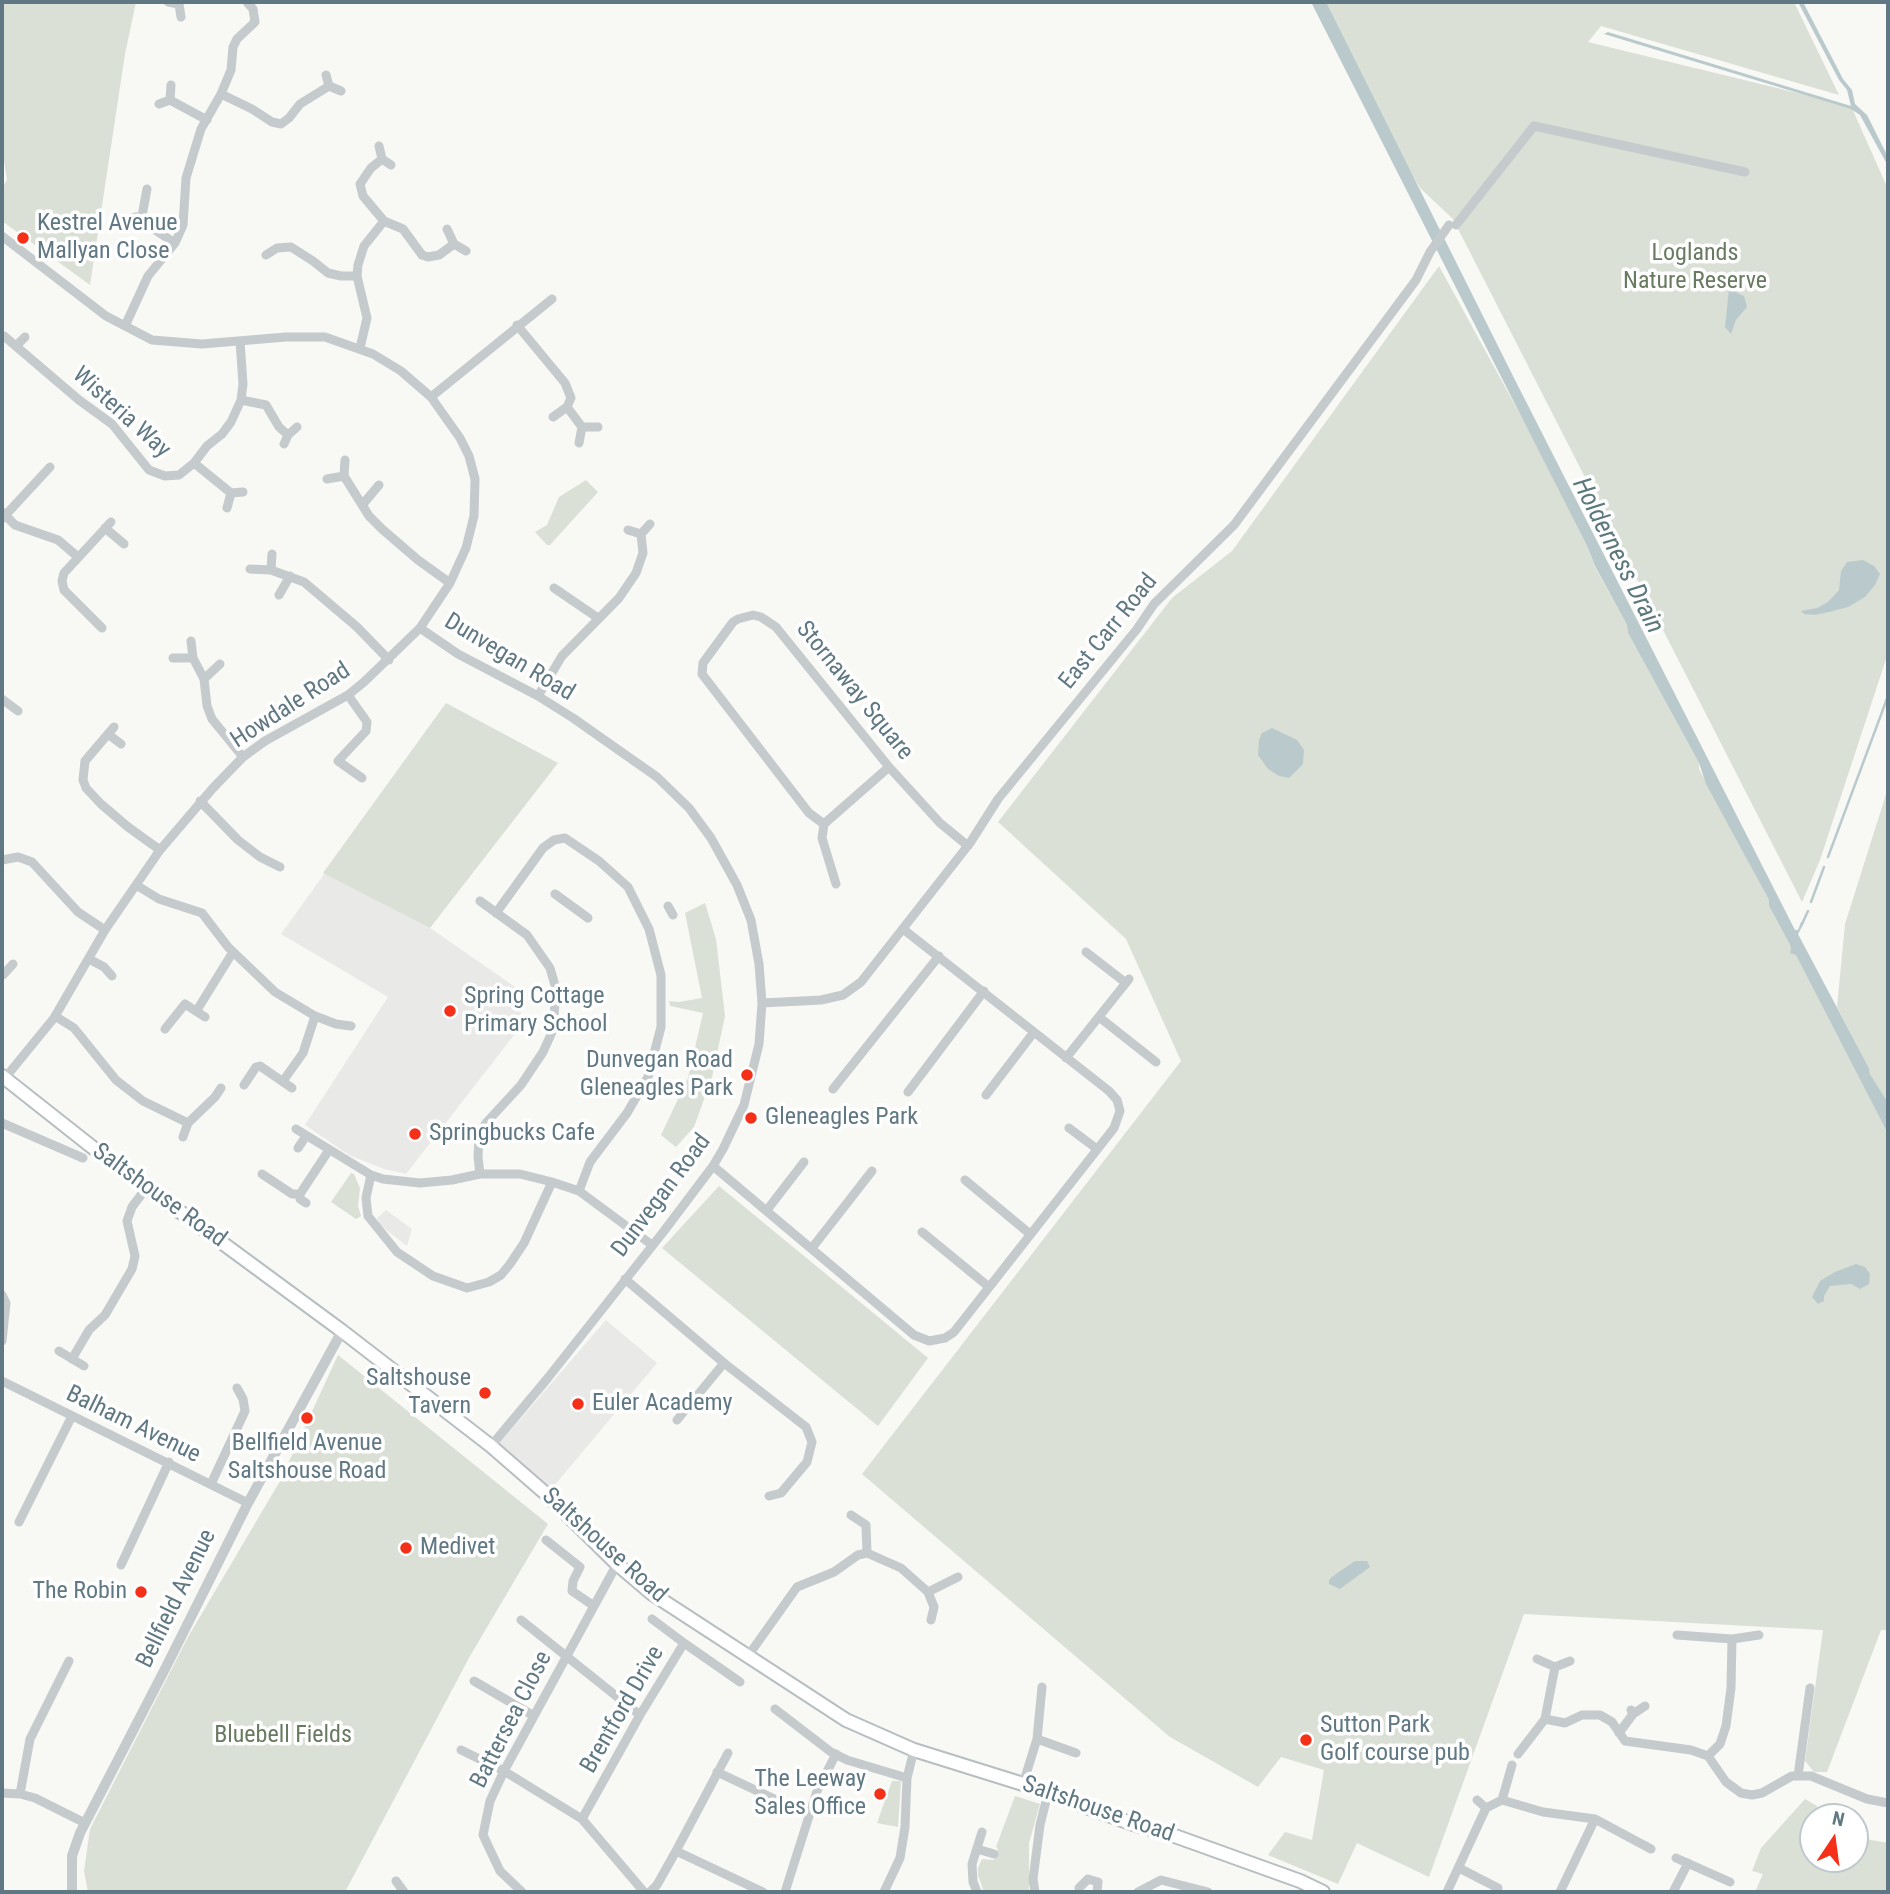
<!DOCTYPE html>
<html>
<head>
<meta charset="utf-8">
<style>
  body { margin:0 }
  #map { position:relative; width:1890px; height:1894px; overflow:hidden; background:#f8f8f5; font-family:"Roboto Condensed",sans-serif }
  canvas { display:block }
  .frame { position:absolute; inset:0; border:4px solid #607883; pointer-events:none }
  .north { position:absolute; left:1799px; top:1803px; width:70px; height:70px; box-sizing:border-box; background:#fff; border:2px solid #bfc9cd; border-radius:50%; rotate:13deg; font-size:19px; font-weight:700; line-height:28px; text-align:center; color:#607883 }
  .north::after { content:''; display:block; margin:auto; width:24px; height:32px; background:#f43019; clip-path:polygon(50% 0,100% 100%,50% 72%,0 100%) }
</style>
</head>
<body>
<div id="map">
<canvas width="1890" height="1894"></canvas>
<div class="frame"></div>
<div class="north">N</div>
</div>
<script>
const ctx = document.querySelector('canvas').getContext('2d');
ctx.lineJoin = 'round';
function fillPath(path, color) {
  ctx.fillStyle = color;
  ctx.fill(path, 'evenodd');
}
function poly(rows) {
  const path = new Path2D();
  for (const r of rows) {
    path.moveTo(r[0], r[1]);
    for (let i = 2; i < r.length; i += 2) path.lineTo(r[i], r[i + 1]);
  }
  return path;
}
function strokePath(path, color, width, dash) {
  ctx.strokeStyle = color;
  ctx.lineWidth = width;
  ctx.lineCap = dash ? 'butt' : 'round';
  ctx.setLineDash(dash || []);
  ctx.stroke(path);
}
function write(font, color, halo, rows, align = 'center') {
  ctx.font = font + ' "Roboto Condensed",sans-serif';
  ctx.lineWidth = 7;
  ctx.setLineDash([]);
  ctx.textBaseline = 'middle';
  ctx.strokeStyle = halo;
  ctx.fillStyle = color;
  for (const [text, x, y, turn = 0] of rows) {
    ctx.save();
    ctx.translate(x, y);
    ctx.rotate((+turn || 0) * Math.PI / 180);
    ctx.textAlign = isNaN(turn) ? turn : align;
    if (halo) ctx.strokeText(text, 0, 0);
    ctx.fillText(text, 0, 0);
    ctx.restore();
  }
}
const built = poly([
  [325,873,430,928,521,991,521,1026,406,1174,384,1169,349,1155,305,1125,388,997,281,934],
  [386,1210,412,1229,407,1246,380,1225,377,1218],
  [606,1320,657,1363,549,1492,498,1445]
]);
const green = poly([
  [2,2,136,2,125,54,90,285,2,221,2,188,7,180,2,147],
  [1325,2,1794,2,1839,95,1601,26,1588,42,1851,106,1888,189,1888,653,1820,860,1802,902,1453,219,1420,188,1378,117],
  [1439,266,1527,427,1587,546,1595,567,1627,625,1628,633,1699,763,1699,769,1769,900,1769,906,1791,947,1790,952,1796,954,1888,1134,1888,1630,1881,1630,1827,1772,1814,1772,1805,1761,1823,1630,1524,1614,1429,1877,1357,1843,1338,1884,1268,1855,1285,1832,1312,1840,1324,1770,1281,1757,1258,1787,1170,1737,862,1474,1181,1061,1126,939,998,822,1172,598,1232,551],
  [586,480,598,492,550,545,547,545,535,532,547,525,559,497],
  [446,703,558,763,430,928,323,873],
  [1888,788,1888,1105,1870,1074,1869,1068,1837,1007,1845,924],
  [705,903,716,939,725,1016,712,1077,694,1127,676,1147,661,1135,688,1078,703,1013,670,1006,669,1001,679,1002,702,998,685,913],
  [351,1173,354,1174,360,1188,358,1206,361,1216,356,1219,331,1202],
  [719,1186,928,1358,878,1426,662,1248],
  [338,1355,548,1524,470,1656,345,1892,88,1892,84,1871,90,1829,188,1637,280,1481],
  [892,1781,901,1781,898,1827,877,1823],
  [1015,1796,1040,1804,1029,1843,1029,1892,984,1892,978,1875,978,1868,982,1859,994,1860,998,1849,996,1847],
  [1805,1799,1817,1806,1816,1817,1813,1817,1813,1859,1855,1859,1855,1837,1888,1843,1888,1892,1755,1892,1763,1874,1752,1871,1761,1848]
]);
const water = poly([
  [1311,2,1326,2,1513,376,1795,930,1798,930,1801,922,1804,923,1798,934,1869,1068,1870,1074,1888,1103,1888,1134,1796,955,1790,953,1791,947,1769,906,1769,900,1706,784,1699,763,1628,633,1627,625,1595,566,1587,546],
  [1798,2,1803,2,1843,79,1852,90,1855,104,1867,115,1888,157,1888,166,1860,115,1851,109,1604,34,1608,32,1851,106,1847,90,1839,80],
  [1729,289,1744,296,1747,307,1736,320,1731,334,1725,327],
  [1863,560,1874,566,1880,574,1875,585,1865,597,1848,607,1829,612,1815,615,1804,614,1801,611,1817,608,1828,602,1839,590,1841,571,1847,562],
  [1272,728,1297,740,1304,750,1303,764,1289,778,1279,776,1268,769,1258,755,1259,740,1262,733],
  [1856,1264,1865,1267,1870,1274,1869,1284,1860,1289,1851,1284,1830,1286,1824,1296,1824,1301,1818,1304,1812,1297,1820,1281,1835,1272],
  [1355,1561,1367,1561,1370,1567,1340,1589,1329,1584,1329,1580,1333,1576]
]);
const stream = poly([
  [1828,857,1888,696],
  [1811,902,1824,867],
  [1802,924,1808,911]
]);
const minor = poly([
  [168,2,179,4,181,17],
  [326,75,329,86,341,91],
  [221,94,252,109,272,122,281,124,289,118,300,104,329,86],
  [170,100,207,120],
  [159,104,170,100,171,85],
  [379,146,382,159,391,165],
  [382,159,371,168,360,184,363,196,384,221,403,229,422,255,428,257,439,255,454,244],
  [147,189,142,216,146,224,175,243],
  [131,218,142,216],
  [1456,225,1534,126,1745,172],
  [447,229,454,244,466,251],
  [2,236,106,316,152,340,202,344,286,337,325,337,373,354,401,371,431,397,460,438,469,456,475,479,474,516,466,548,450,583,420,628,364,682,348,695,265,741,243,757,213,788,160,850,105,930,54,1018,5,1078],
  [266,255,277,248,291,247,313,261,328,273,341,276,357,276],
  [517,325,565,383,571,398,567,407,553,417],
  [125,326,148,276,175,243,183,225,186,178,201,129,221,94,231,70,233,47,237,39,255,22,253,9,247,2],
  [4,336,79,400,112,424,149,470,165,476,179,475,194,463,207,446,222,434,231,422,241,400,243,384,240,341],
  [16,346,25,337],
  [360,348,367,318,357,276,358,265,364,246,384,221],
  [431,397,552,299],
  [241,400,266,405,279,427,288,435],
  [567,407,582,427],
  [579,443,582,427,598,427],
  [284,444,288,435,297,427],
  [194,463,231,493],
  [344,476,369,516,382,529,418,560,450,583],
  [327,479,344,476,345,460],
  [363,504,379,485],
  [227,508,231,493,243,492],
  [2,512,15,525,58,540,78,557],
  [2,519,50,467],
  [105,528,124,544],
  [628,530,641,534,650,524],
  [250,569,271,570,304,582,357,627,389,660],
  [271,570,272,554],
  [554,588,598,618],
  [279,595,290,576],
  [102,628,64,590,62,581,64,573,111,522],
  [420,628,458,654,538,696,573,718,657,777,689,808,711,838,737,885,751,920,759,964,762,1003,759,1044,744,1105,723,1149,713,1166,664,1231,547,1379,491,1446],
  [191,641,193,658,204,679,207,706,212,719,243,757],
  [173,658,193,658],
  [204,679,220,664],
  [348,695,367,722,366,731,338,761,362,778],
  [538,696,562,656,619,598,636,573,643,553,641,534],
  [2,699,18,711],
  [114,727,108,734,121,744],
  [108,734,85,761,83,780,86,788,101,804,128,827,160,850],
  [200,801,238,840,260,857,280,867],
  [824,824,809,813,702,674,703,663,733,622,738,619,753,615,761,617,776,627,889,767,940,823,968,846],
  [2,860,18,857,32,862,78,912,105,930],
  [836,884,822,838,824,824,889,767],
  [136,885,159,899,202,913,228,947,275,992,315,1016,303,1053,283,1081],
  [555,894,588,918],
  [480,901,527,935,550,968,556,989,553,1030,543,1052,521,1085,486,1123,479,1136,478,1157,480,1174],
  [668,906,673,915],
  [496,913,543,848,554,840,565,838,599,861,628,887,649,929,661,975,661,1027,648,1077,627,1113,590,1162,579,1191],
  [1086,952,1126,983],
  [89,959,104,967,112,976],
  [3,975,13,964],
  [762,1003,821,1000,843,995,861,982,970,843,998,799,1137,629,1154,604,1234,525,1416,280,1430,252,1449,225],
  [197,1010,233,952],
  [55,1016,74,1028,116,1080,143,1101,188,1123],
  [315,1016,336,1024,351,1026],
  [1099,1017,1156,1062],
  [165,1029,185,1004,205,1017],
  [1066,1058,1129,979],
  [244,1085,256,1067,260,1066,292,1088],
  [833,1089,939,956],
  [908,1092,984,991],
  [986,1095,1034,1032],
  [2,1123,83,1158],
  [1069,1128,1097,1149],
  [296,1129,371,1175,383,1179,420,1183,452,1180,480,1174,520,1174,552,1182,579,1191,652,1245],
  [183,1137,188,1123,215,1097,221,1088],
  [298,1148,306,1136],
  [713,1166,914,1335,929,1341,945,1338,954,1332,1114,1128,1120,1111,1117,1100,1109,1091,903,929],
  [262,1174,292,1194,300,1194,329,1150],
  [371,1175,366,1198,368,1216,397,1252,433,1276,467,1288,489,1282,501,1275,510,1264,524,1243,552,1182],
  [965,1180,1030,1234],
  [300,1194,300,1199,306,1203],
  [767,1210,804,1162],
  [922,1232,989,1287],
  [812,1248,872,1171],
  [625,1279,724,1363,677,1420],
  [2,1295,6,1303,2,1341],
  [59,1351,84,1366],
  [72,1359,89,1330,105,1315,132,1269,135,1256,127,1221,132,1207,147,1187],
  [724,1363,806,1427,812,1442,807,1462,781,1493,769,1496],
  [2,1381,248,1503],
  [211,1484,245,1411,243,1399,237,1388],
  [851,1515,866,1525,867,1553],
  [19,1522,72,1416],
  [546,1540,580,1567,573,1581,572,1591,594,1606],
  [121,1565,169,1462],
  [928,1592,958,1577],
  [652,1619,684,1643],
  [521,1620,640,1715],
  [1677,1635,1732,1639,1759,1635],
  [748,1656,797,1587,834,1572,858,1555,867,1553,901,1568,928,1592,934,1607,931,1620],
  [1537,1659,1555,1667,1570,1661],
  [474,1681,534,1716],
  [775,1709,831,1752,847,1760,907,1778],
  [1631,1710,1633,1714,1645,1706],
  [1545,1719,1565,1723,1582,1715,1600,1715,1612,1722,1625,1741,1691,1750,1708,1756,1726,1782,1741,1793,1752,1795,1762,1793,1792,1776,1811,1776,1867,1799,1888,1803],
  [1619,1733,1633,1714],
  [1037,1739,1076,1753],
  [461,1750,504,1771,582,1819,644,1892],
  [1518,1754,1545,1719,1555,1667],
  [1708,1756,1720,1744,1726,1726,1731,1688,1732,1639],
  [717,1772,785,1804,810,1812],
  [1798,1776,1810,1688],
  [1023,1784,1037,1739,1042,1687],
  [2,1793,20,1794,35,1798,85,1823],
  [20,1794,30,1739,69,1661],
  [1477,1800,1486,1808],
  [1502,1800,1512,1765],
  [582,1819,640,1715,684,1643,740,1682],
  [977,1849,994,1854],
  [676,1851,763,1892],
  [1676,1858,1730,1882],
  [1459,1868,1498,1888],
  [396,1881,404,1892],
  [1079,1888,1088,1879,1098,1882,1097,1892],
  [522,1892,500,1871,483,1835,490,1801,504,1771,617,1564],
  [650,1892,657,1885,676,1851,728,1753],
  [785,1892,817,1791,836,1754],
  [884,1892,900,1858,905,1827,907,1778,914,1750],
  [977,1892,973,1882,972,1864,982,1832],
  [1035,1892,1033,1879,1040,1825,1048,1793],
  [1138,1892,1161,1880,1208,1892],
  [1447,1892,1486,1808,1502,1800,1543,1812,1595,1819,1651,1849],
  [1560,1892,1595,1819],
  [1673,1892,1688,1863]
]);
const tertiary = poly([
  [72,1892,72,1856,80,1833,166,1667,248,1503,342,1331]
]);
const secondary = poly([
  [2,1076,92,1147,342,1331,491,1446,545,1493,618,1565,651,1593,846,1720,914,1750,1023,1784,1130,1823,1172,1835,1300,1881,1323,1892]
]);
const markers = [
  [23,238,7,"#f43019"],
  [450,1011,7,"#f43019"],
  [747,1075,7,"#f43019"],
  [751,1118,7,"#f43019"],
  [415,1134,7,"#f43019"],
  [485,1393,7,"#f43019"],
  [578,1404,7,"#f43019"],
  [307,1418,7,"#f43019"],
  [406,1548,7,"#f43019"],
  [141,1592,7,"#f43019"],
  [1306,1740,7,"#f43019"],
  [880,1794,7,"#f43019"]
];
const poiNames = [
  ["Kestrel Avenue",37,224],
  ["Mallyan Close",37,252],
  ["Spring Cottage",464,997],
  ["Primary School",464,1025],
  ["Dunvegan Road",733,1061,"right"],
  ["Gleneagles Park",733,1089,"right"],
  ["Gleneagles Park",765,1118],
  ["Springbucks Cafe",429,1134],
  ["Saltshouse",471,1379,"right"],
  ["Tavern",471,1407,"right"],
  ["Euler Academy",592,1404],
  ["Bellfield Avenue",307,1444,"center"],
  ["Saltshouse Road",307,1472,"center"],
  ["Medivet",420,1548],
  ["The Robin",127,1592,"right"],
  ["Sutton Park",1320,1726],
  ["Golf course pub",1320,1754],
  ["The Leeway",866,1780,"right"],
  ["Sales Office",866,1808,"right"]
];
const parkNames = [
  ["Loglands",1695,254],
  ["Nature Reserve",1695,282],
  ["Bluebell Fields",283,1736]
];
const streetNames = [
  ["Wisteria Way",121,413,42],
  ["East Carr Road",1109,632,-51],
  ["Dunvegan Road",509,658,31],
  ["Stornaway Square",854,691,51],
  ["Howdale Road",291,706,-33],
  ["Saltshouse Road",159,1196,36],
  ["Dunvegan Road",662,1196,-53],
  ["Balham Avenue",133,1425,26],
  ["Saltshouse Road",604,1546,42],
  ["Bellfield Avenue",177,1599,-64],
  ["Brentford Drive",623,1710,-60],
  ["Battersea Close",512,1720,-63],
  ["Saltshouse Road",1098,1810,19]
];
const waterNames = [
  ["Holderness Drain",1617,556,63]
];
fillPath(built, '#e9e9e8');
fillPath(green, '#dae0d5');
fillPath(water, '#bacacc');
strokePath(stream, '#bacacc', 2.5);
strokePath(secondary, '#b7bec2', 16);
strokePath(minor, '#c5cacd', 9);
strokePath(tertiary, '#c5cacd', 10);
strokePath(secondary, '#fff', 12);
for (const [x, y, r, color] of markers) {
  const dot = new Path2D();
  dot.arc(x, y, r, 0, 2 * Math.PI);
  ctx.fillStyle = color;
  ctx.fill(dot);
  strokePath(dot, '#fff', 2.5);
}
write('24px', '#607883', '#fff', poiNames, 'left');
write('24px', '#687a60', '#fff', parkNames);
write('24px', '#607883', '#fff', streetNames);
write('italic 26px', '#5b787d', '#fff', waterNames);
</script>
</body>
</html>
